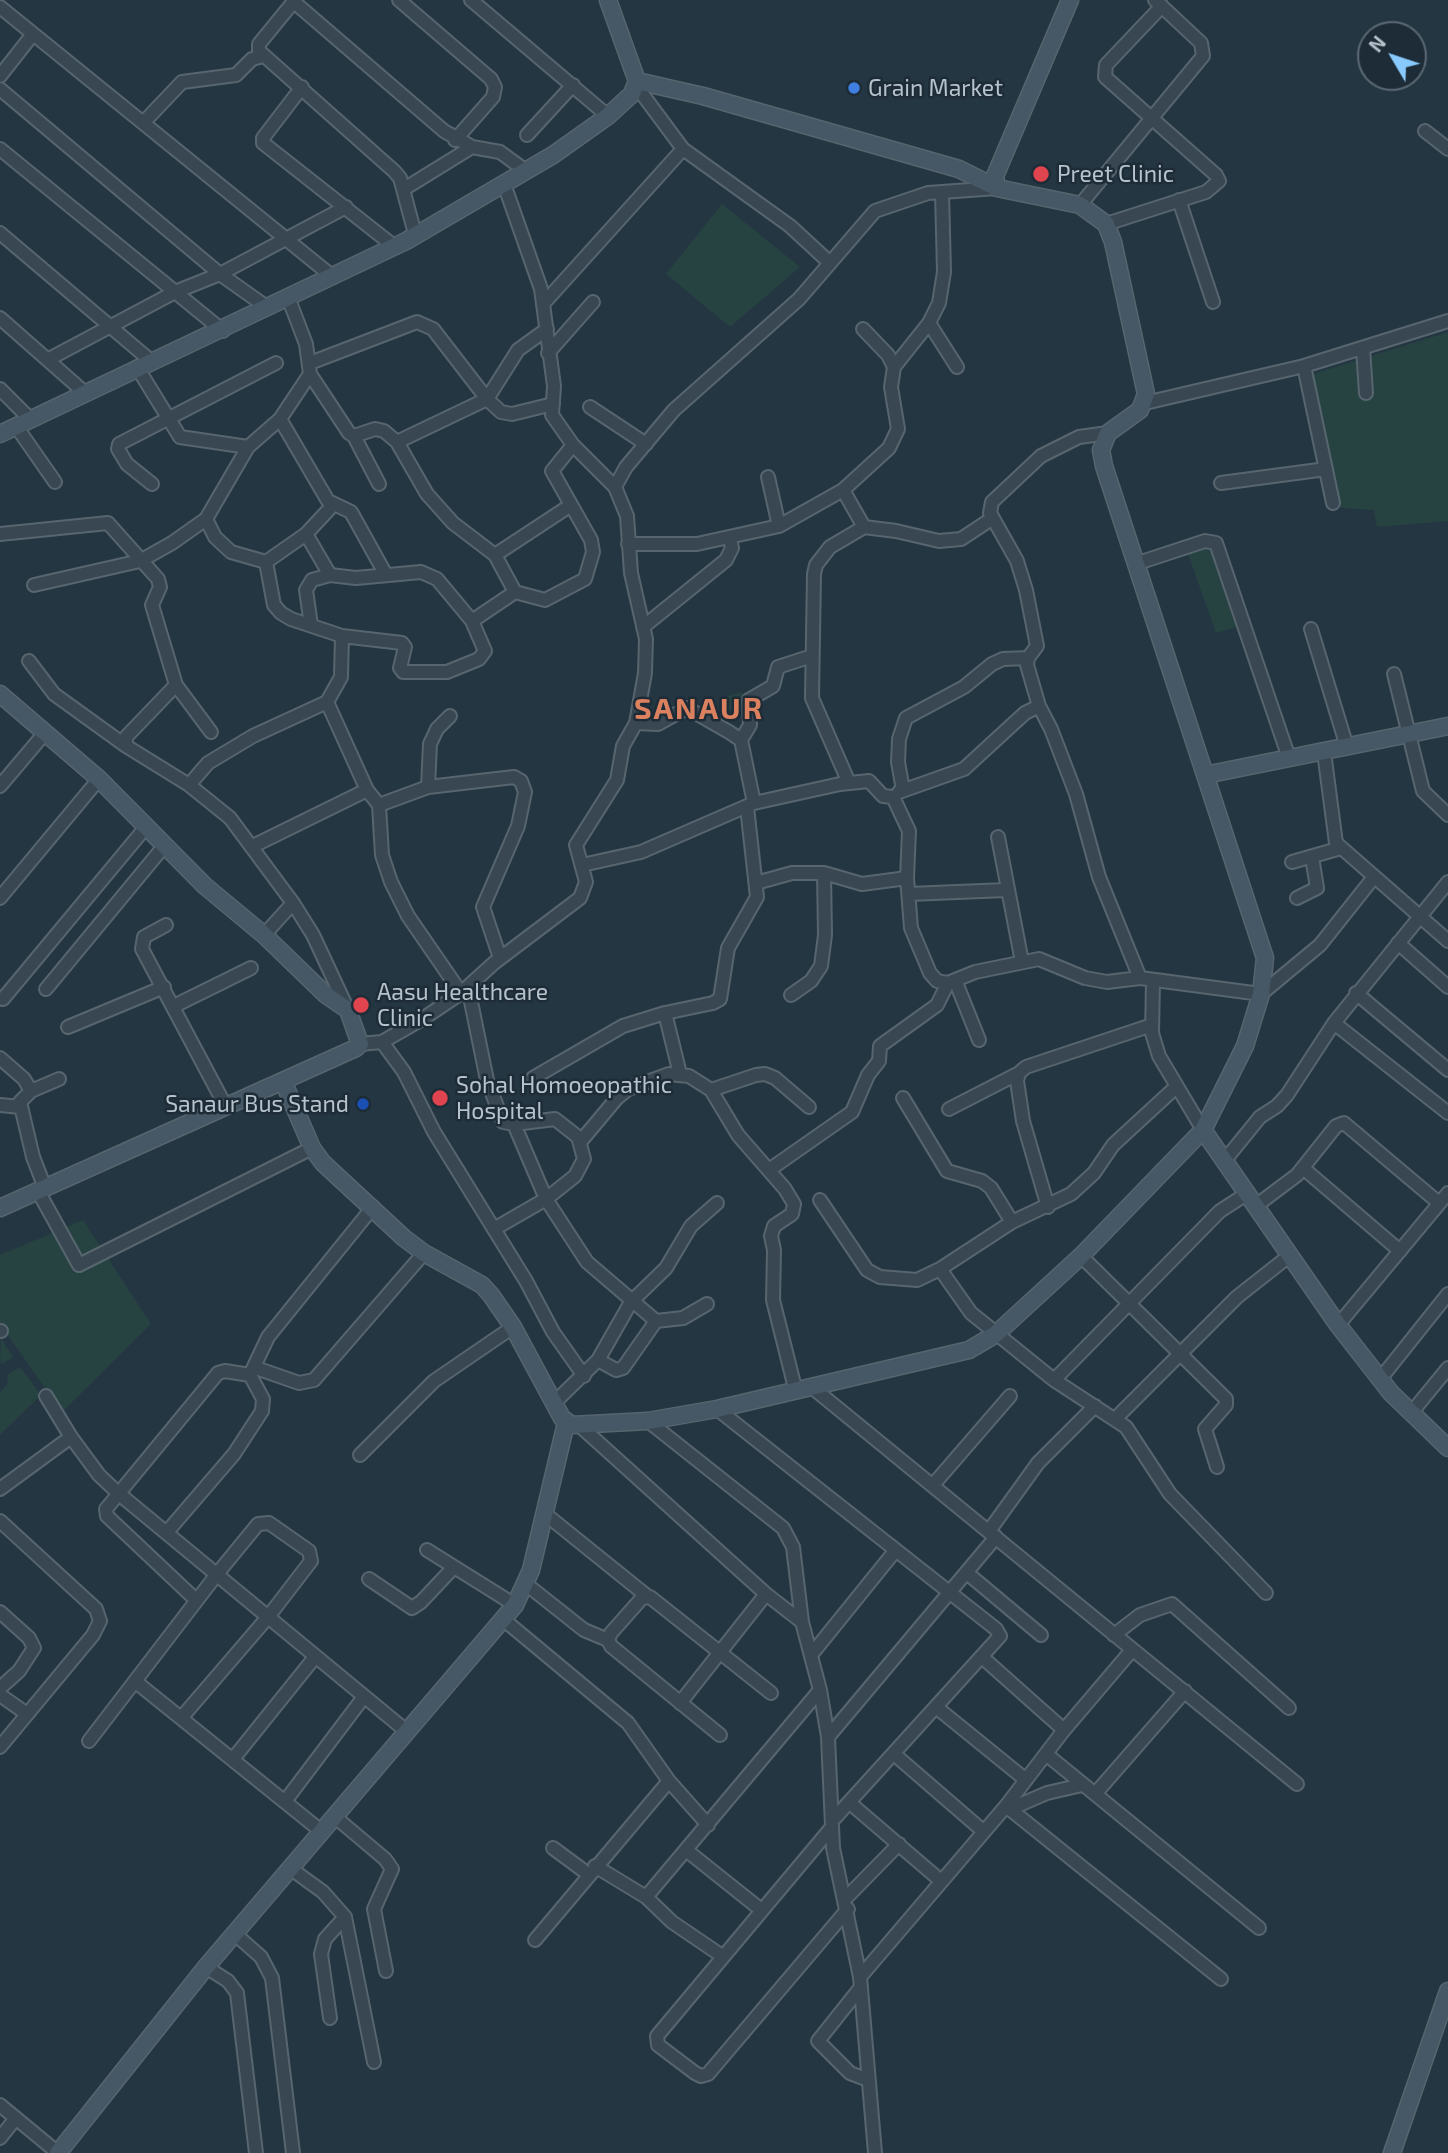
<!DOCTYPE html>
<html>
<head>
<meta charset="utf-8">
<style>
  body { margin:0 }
  #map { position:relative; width:1448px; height:2153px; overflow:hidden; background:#243642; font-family:"Exo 2",sans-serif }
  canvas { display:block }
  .north { position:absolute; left:1357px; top:21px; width:70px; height:70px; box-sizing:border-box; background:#1d2c37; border:2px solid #5a6873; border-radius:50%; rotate:309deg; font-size:19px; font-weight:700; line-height:28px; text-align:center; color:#b6c2cc }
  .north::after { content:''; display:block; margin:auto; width:24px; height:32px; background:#88cafe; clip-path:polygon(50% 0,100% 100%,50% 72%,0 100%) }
</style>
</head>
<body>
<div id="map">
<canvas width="1448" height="2153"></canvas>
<div class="north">N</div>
</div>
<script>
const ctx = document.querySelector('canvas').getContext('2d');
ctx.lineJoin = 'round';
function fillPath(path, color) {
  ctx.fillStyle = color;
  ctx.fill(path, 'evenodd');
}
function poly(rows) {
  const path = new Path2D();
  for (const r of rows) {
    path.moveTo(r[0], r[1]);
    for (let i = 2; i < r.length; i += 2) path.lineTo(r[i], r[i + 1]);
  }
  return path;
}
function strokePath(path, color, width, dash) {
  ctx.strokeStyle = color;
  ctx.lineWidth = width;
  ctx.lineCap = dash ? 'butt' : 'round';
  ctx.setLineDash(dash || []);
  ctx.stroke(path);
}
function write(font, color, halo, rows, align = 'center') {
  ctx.font = font + ' "Exo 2",sans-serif';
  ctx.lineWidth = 5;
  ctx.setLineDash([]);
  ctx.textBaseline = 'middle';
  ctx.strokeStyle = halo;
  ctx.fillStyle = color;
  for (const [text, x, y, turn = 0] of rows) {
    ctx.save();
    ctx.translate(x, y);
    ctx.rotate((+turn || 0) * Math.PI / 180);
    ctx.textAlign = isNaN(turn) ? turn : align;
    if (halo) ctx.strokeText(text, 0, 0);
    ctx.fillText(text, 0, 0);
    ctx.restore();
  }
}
const green = poly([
  [722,204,800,267,730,327,666,274],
  [1448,332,1448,521,1377,527,1374,510,1341,508,1310,375],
  [1222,545,1247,624,1216,633,1188,554],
  [742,692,746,706,725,711,722,698],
  [83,1220,151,1324,62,1412,0,1324,0,1255],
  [1,1338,13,1357,2,1364,0,1362],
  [20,1367,41,1395,0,1435,0,1393,7,1385,8,1374]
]);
const street = poly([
  [295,0,259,44,259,51,394,171,400,178,415,234],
  [399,0,491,79,495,87,493,97,455,140],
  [471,0,608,116],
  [294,2,444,131,472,147],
  [0,7,333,277],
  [0,76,33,34],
  [302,87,263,138,263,143,395,247],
  [637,87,683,149,790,226,829,262],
  [0,89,220,274,268,308],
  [143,123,182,82,236,75,252,59,263,56],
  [1425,131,1448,149],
  [527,135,573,85],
  [0,149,223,331],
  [404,189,472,147,500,152,526,171],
  [1179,200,1213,302],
  [1080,205,1203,56,1201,43,1155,0],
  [1106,224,1206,192,1219,181,1216,175,1105,77,1106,65,1162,6],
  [0,233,151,361],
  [544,303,683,149],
  [0,318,84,392],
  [929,323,957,367],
  [863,329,888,355,894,367],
  [1363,348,1366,393],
  [548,353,593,302],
  [49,359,175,292,220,274,346,207],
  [310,363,417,322,433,329,487,399,501,412,512,414,553,404],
  [1304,366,1333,503],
  [137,367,180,437,248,447,280,419,310,374,306,344,288,297],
  [310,374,349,433,354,436,375,429,384,431,397,442,427,494,453,523,495,555,515,592],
  [0,389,30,419],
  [1145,403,1304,366,1448,321],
  [590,407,646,444],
  [280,419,328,501,351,512,386,575],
  [16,426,55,482],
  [1108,433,1079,437,1041,456,992,502,990,513,1017,561,1026,590,1037,646,1028,658,1027,665,1039,706,1051,729,1076,794,1099,877,1140,978],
  [354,436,379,484],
  [397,442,487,399,518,350,547,329],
  [248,447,206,519,215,537,231,552,266,562,306,534,333,505],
  [768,477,779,526],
  [1221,483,1326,469],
  [152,484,127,464,118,449,119,444,276,363],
  [615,487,626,467,674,410,799,299,875,211,928,193,997,188],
  [843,490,864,527,896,531,939,541,961,539,993,518],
  [0,534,108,523,158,579,160,587,152,605,176,685,126,737,126,746,189,785,230,818,293,903],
  [306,534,330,575],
  [628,544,697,544,779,526,843,490,889,448,898,429,891,387,894,367,929,323,939,303,944,272,942,192],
  [495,555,571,505],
  [266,562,274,605,281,613,291,619,342,636,402,643,405,647,400,668,403,672,447,672,479,659,485,651,472,621,437,579,421,572,356,578,330,575,312,580,306,590,311,625],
  [1138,563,1205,541,1216,543,1289,758],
  [34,585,140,561,172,543,206,519],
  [472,621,515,592,545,600,585,579,593,552,591,540,552,471,573,445],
  [643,627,726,560,732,548,730,539],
  [1311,629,1347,747],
  [29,661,54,694,126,746],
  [1394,674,1423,791,1448,815],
  [176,685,211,732],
  [327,702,367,790,379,805,382,855,391,882,408,916,461,993],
  [636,723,658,724,687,708,729,732,741,740,754,803],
  [741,740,750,725,749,700,773,686,778,667,812,656],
  [1324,752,1336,843,1448,941],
  [849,783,812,698,814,574,816,565,830,547,864,527],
  [189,785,208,763,253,736,327,702,341,677,342,636],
  [0,786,44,734],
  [428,787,430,744,437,729,450,716],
  [903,790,898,762,899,739,906,718,964,687,992,664,1003,659,1028,658],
  [899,792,964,769,1025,713,1039,706],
  [379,805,428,787,514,777,521,781,525,792,518,826,483,907,500,958],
  [998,837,1022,962],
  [253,846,367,790],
  [1292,862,1341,848],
  [582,865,641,852,754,803,840,784,869,781,883,796,893,797,909,831,907,878,911,928,930,973,937,981,948,983],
  [756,883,792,873,824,873,862,884,907,878],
  [909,894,1006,890],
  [0,898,99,779],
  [1297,898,1317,888,1312,857],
  [166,925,144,937,142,949,226,1107],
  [264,935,293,903,313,935,348,1010],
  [1398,943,1448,987],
  [955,980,979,1040],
  [1153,981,1152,1033,1159,1056,1203,1130],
  [468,987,487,1080,503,1122,514,1124,555,1119,578,1137,584,1159,575,1176,546,1199,494,1229],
  [46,989,165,845],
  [1356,993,1448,1070],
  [791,995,811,981,821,966,825,935,824,873],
  [3,999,146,827],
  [174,1006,251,968],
  [665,1013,680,1074],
  [1334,1023,1448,1113],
  [68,1027,164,987],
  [382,1042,404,1072,434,1132,526,1281,553,1332,584,1376],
  [360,1044,382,1042,424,1018,461,993,494,963,580,898,586,882,576,845,617,780,623,746,636,723,645,673,646,639,631,573,627,516,615,487,573,445,552,415,554,386,541,289,504,184],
  [0,1058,24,1079,31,1091],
  [533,1078,623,1026,665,1013,713,1003,720,999,728,948,757,897,747,807],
  [711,1090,738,1135,785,1189,794,1204,792,1214,774,1226,771,1236,774,1250,773,1300,796,1392],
  [903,1098,947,1171,982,1181,991,1188,1012,1222],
  [0,1105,20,1107],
  [949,1109,1019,1073],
  [514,1124,546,1199,587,1262,656,1321,623,1368,616,1370,598,1360],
  [581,1141,617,1098,628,1089,669,1074,689,1076,711,1090,756,1075,765,1074,775,1078,809,1107],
  [1225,1160,1260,1117,1277,1106,1287,1095,1334,1023,1448,882],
  [1303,1168,1400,1251],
  [769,1170,852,1112,868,1075,879,1061,880,1046,937,1005,948,983,975,972,1039,959,1085,978,1107,982,1140,978,1261,994,1320,945,1374,877],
  [45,1188,33,1157,20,1102,31,1091,59,1079],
  [38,1191,79,1265,312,1148],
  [820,1200,867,1270,880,1277,917,1280,940,1269,1012,1222,1071,1194,1094,1173,1113,1145,1176,1087],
  [1257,1205,1297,1175,1336,1126,1344,1123,1439,1203],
  [1048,1207,1023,1121,1017,1081,1019,1073,1026,1067,1152,1025],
  [1081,1256,1226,1399,1226,1405,1205,1429,1217,1467],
  [940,1269,971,1313,1054,1380,1126,1427,1170,1494,1266,1593],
  [656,1321,683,1318,707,1304],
  [1338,1325,1448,1193],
  [0,1331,1,1331],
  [256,1368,299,1383,314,1380,424,1253],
  [1381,1378,1448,1294],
  [1054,1380,1220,1211,1248,1193],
  [813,1388,1297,1784],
  [554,1403,598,1360,631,1302,666,1268,691,1226,717,1203],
  [717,1409,996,1629,1000,1636,832,1821],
  [1412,1412,1448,1368],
  [1116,1418,1237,1297,1289,1256],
  [648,1421,783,1528,793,1547,802,1622,820,1690,828,1737,833,1848,860,1977,875,2153],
  [579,1425,766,1594,802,1622],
  [71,1437,99,1475,118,1493,405,1730],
  [360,1455,434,1381,513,1327],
  [933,1485,1010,1396],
  [0,1489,71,1437,46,1396],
  [544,1513,647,1596],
  [0,1521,96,1609,100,1621,93,1635,0,1747],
  [989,1531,1038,1463,1095,1406],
  [167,1532,234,1454,262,1411,263,1399,250,1375],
  [427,1550,515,1605],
  [967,1573,1041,1635],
  [369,1579,412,1608,421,1602,454,1567],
  [526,1584,584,1630,608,1640],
  [196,1600,107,1516,106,1509,218,1373,225,1371,250,1375,268,1337,373,1207],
  [0,1612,29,1638,34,1648,19,1671,0,1688],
  [503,1619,628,1723,669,1781,708,1825],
  [1114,1635,1140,1615,1172,1604,1289,1708],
  [811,1655,895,1551],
  [982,1657,1064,1730],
  [136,1682,321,1831],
  [0,1695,27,1714],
  [680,1703,766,1594],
  [936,1707,1026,1780],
  [720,1735,611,1646,608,1640,611,1633,642,1598,650,1597,771,1693],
  [828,1737,996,1537],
  [89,1741,217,1574,258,1524,269,1523,309,1551,311,1561,268,1617,182,1717],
  [894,1754,983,1831],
  [1046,1754,1259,1928],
  [233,1759,315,1657],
  [1095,1794,1185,1691],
  [286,1800,363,1698],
  [850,1803,941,1881],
  [1006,1806,1221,1979],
  [1010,1809,1047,1793,1082,1785],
  [334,1816,385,1859,392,1869,374,1909,386,1971],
  [832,1827,657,2036,658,2045,695,2073,701,2076,708,2074,848,1909],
  [553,1848,588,1874],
  [686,1850,760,1909],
  [595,1866,646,1897,672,1922,722,1956],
  [290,1868,323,1892,345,1917,374,2062],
  [646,1897,820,1690],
  [846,1898,899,1844],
  [235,1934,261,1957,272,1978,293,2153],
  [535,1940,669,1781],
  [206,1967,228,1981,237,1993,256,2153],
  [860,1977,1006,1806,1064,1730,1132,1650],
  [861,1987,818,2041,850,2073,868,2080],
  [330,2018,321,1954,325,1939,345,1917],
  [0,2105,58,2153],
  [0,2138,16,2118]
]);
const secondary = poly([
  [637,81,703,96,959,169,997,188,1080,205,1106,224,1113,242,1146,394,1140,410,1108,433,1101,450,1104,466,1265,958,1261,994,1245,1046,1203,1130],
  [997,188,995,176,1070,0],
  [0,434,406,241,553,155,608,116,632,94,637,81,608,0],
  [0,694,99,779,205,886,264,935,326,995,348,1010,360,1044,356,1048,0,1208],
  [1205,775,1448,726],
  [283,1081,312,1148,323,1163,404,1238,424,1253,482,1285,491,1295,513,1327,562,1418,572,1425,648,1421,717,1409,969,1350,996,1334,1081,1256,1203,1130,1338,1325,1391,1393,1448,1448],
  [58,2153,206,1967,515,1605,531,1570,566,1423],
  [1392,2153,1448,1991]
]);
const markers = [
  [854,88,7,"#3f7fe0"],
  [1041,174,9,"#e0444e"],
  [361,1005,9,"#e0444e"],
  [440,1098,9,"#e0444e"],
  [363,1104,7,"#1a4fb4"]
];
const poiNames = [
  ["Grain Market",868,88],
  ["Preet Clinic",1057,174],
  ["Aasu Healthcare",377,992],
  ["Clinic",377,1018],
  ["Sohal Homoeopathic",456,1085],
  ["Hospital",456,1111],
  ["Sanaur Bus Stand",349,1104,"right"]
];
const districtNames = [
  ["SANAUR",699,709]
];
fillPath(green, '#264342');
strokePath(street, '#57656f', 16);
strokePath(secondary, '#57656f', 19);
strokePath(street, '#394752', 12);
strokePath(secondary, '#465765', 16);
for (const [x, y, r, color] of markers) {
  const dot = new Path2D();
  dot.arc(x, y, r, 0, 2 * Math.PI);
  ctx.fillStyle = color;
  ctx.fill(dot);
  strokePath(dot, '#1d2c37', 2.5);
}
write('23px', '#b6c2cc', '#1d2c37', poiNames, 'left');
ctx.letterSpacing = '2px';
write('bold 30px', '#dc8160', '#1d2c37', districtNames);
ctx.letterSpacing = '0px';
</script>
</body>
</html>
